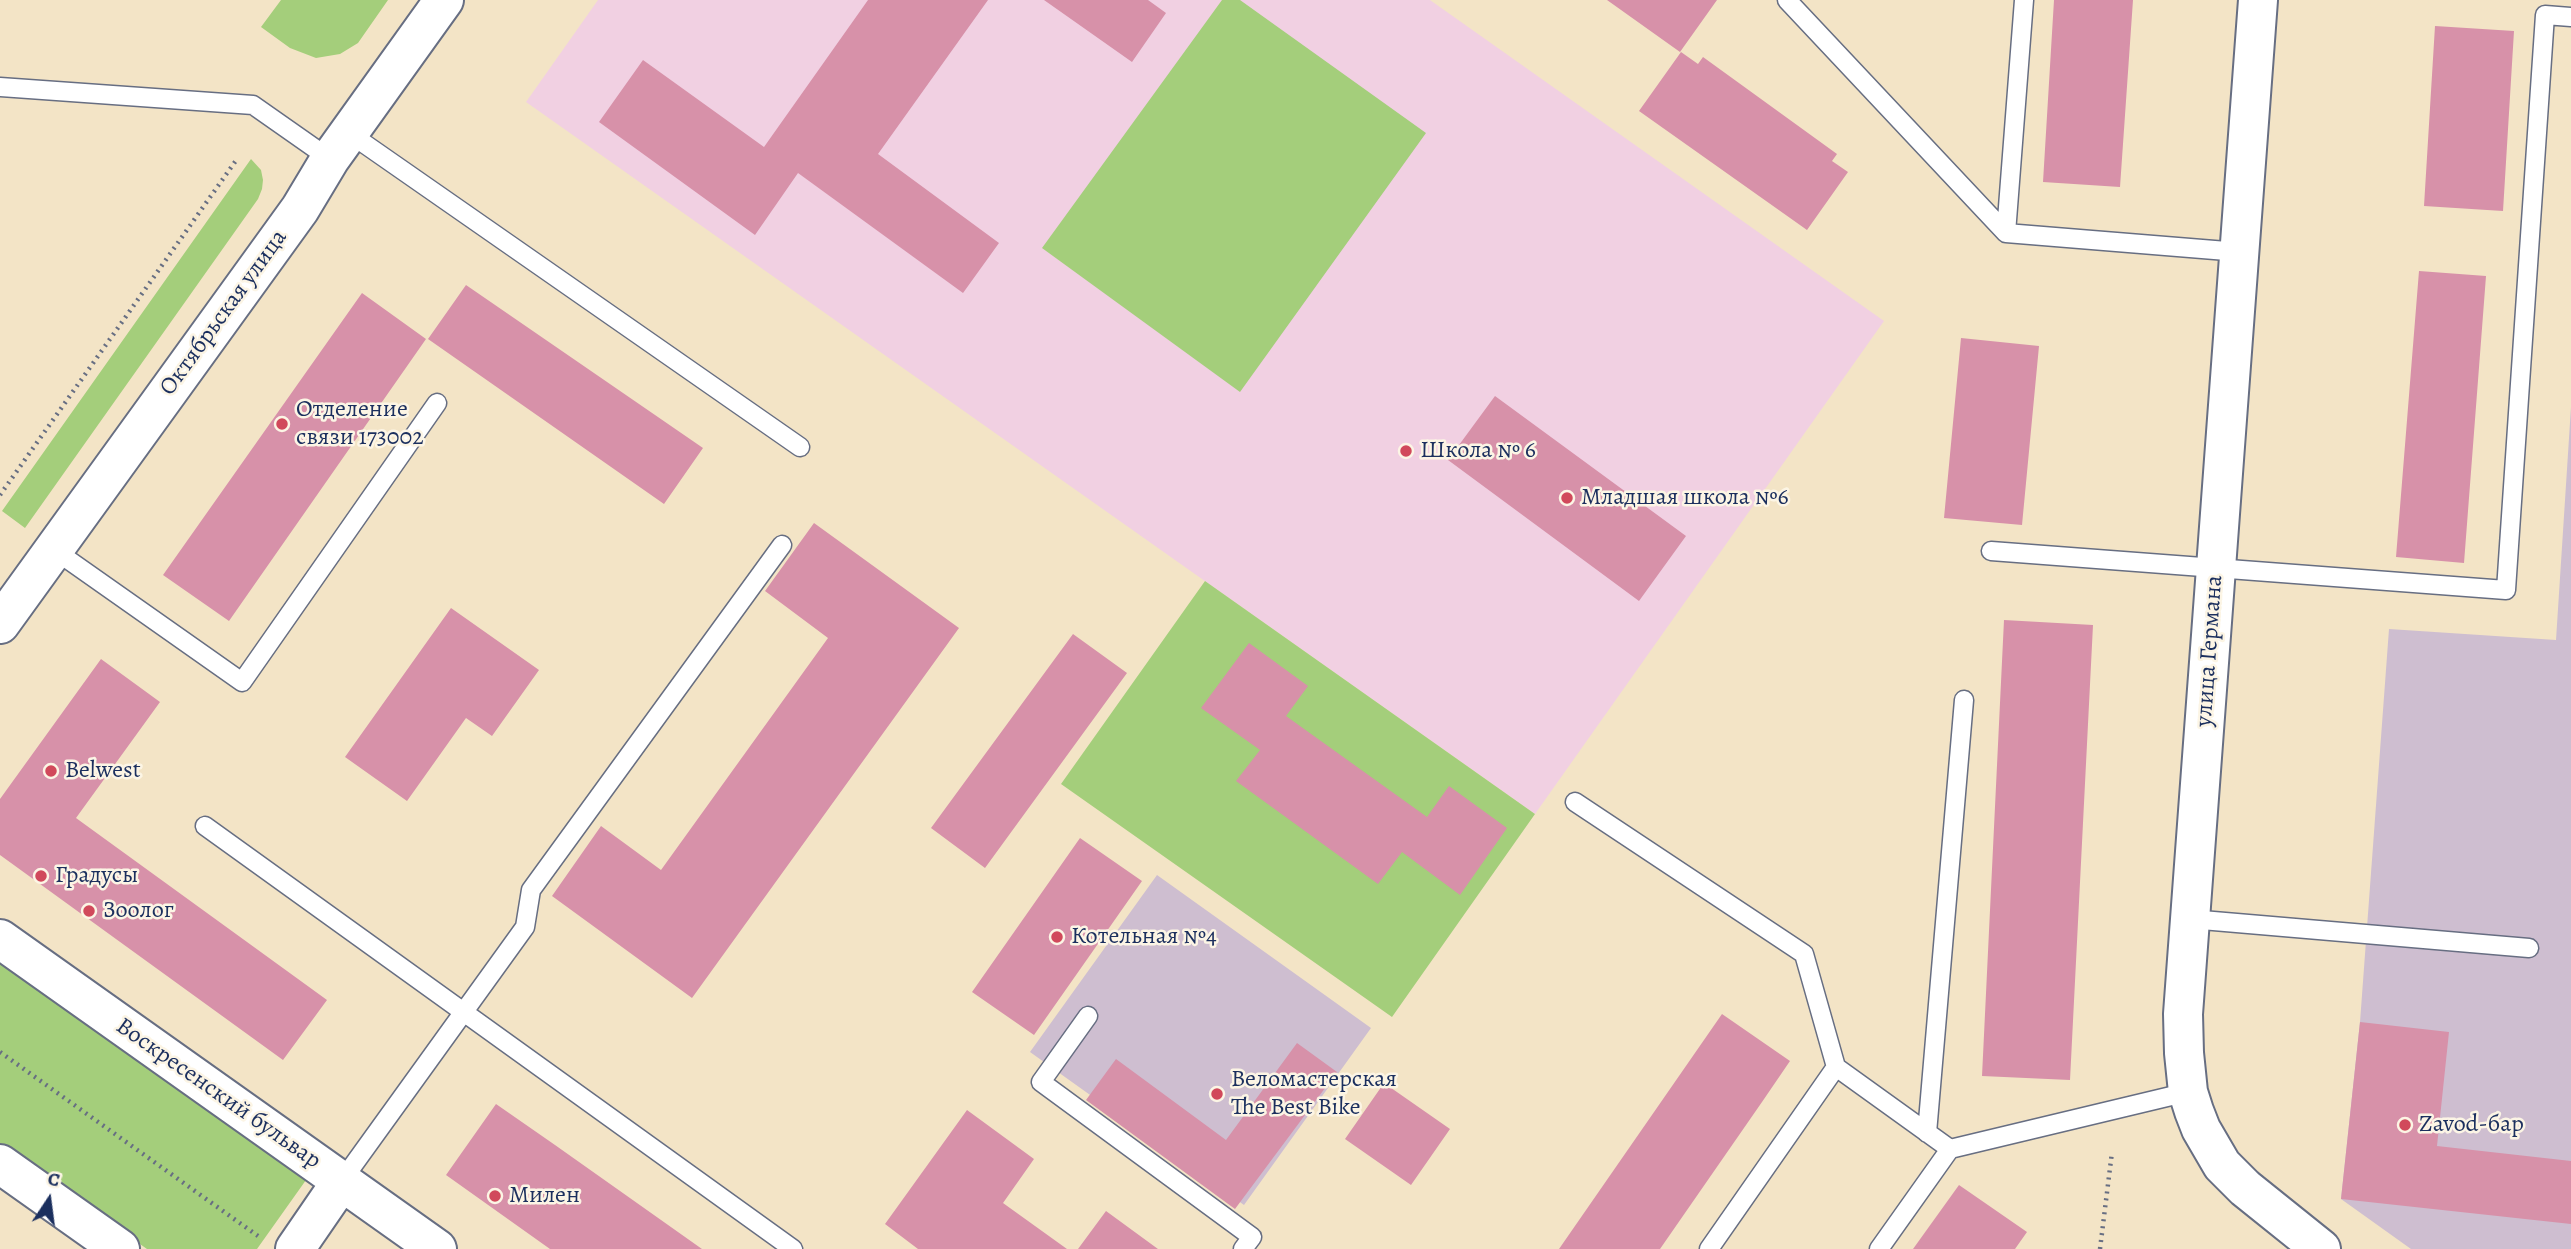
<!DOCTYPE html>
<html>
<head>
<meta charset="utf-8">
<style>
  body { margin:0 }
  #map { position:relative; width:2571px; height:1249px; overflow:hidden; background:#f3e4c6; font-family:Alegreya,serif }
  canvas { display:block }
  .north { position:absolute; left:14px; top:1165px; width:70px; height:70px; -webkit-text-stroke:5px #fcf5e5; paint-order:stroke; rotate:13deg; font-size:19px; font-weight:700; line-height:28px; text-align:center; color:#1b2f5e }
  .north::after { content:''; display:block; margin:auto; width:24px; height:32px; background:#1b2f5e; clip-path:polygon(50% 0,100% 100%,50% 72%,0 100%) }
</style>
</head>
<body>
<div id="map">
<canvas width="2571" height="1249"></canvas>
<div class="north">С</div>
</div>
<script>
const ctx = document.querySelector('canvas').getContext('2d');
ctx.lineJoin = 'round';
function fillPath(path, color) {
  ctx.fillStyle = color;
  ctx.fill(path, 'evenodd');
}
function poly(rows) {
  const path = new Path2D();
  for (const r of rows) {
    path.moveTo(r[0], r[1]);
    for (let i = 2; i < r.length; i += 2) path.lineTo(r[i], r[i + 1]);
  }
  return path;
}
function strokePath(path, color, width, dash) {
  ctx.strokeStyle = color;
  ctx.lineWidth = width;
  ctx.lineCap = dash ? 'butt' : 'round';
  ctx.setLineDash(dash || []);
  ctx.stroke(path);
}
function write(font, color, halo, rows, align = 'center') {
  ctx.font = font + ' Alegreya,serif';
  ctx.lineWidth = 5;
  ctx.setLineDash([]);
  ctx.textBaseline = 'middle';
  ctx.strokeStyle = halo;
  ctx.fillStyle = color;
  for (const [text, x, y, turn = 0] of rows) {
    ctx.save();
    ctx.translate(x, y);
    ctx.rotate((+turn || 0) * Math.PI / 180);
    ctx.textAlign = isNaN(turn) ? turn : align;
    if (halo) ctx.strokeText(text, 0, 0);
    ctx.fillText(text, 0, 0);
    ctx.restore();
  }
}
const built = poly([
  [598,0,1430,0,1884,321,1535,814,526,102]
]);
const industrial = poly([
  [2571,407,2571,1249,2411,1249,2341,1199,2360,1022,2389,629,2556,640],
  [1157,875,1371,1028,1244,1205,1030,1052]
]);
const green = poly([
  [281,0,388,0,358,43,340,54,316,58,290,48,261,27],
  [1222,0,1240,0,1426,133,1240,392,1042,248],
  [251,159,261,170,263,180,262,189,258,199,25,528,2,511],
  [1205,581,1535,814,1392,1017,1061,784],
  [0,953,311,1173,257,1249,147,1249,0,1145]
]);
const building = poly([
  [868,0,988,0,878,154,999,243,963,293,798,173,755,235,599,122,643,60,764,147],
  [1044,0,1148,0,1166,13,1132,62],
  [1607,0,1717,0,1680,52],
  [2054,0,2133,0,2120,187,2043,182],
  [2435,26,2514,31,2503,211,2424,206],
  [1681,52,1698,64,1703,57,1837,154,1832,161,1848,172,1807,230,1639,111],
  [2419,271,2486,276,2464,563,2396,557],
  [466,285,703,448,664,504,428,339],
  [362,293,426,339,229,621,163,575],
  [1961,338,2039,346,2022,525,1944,518],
  [1495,396,1686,536,1639,601,1448,460],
  [814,523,959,628,692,998,552,896,601,826,661,870,828,638,765,591],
  [451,608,539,670,492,736,466,718,407,801,345,757],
  [2004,620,2093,625,2070,1080,1982,1076],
  [1073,634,1127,673,985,868,931,828],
  [1249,643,1308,686,1286,716,1427,817,1449,786,1507,828,1460,895,1402,852,1378,884,1236,781,1260,750,1201,708],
  [101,659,160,702,76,818,327,1000,283,1060,0,855,0,799],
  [1080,838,1142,881,1034,1035,972,992],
  [1722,1014,1790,1061,1762,1102,1660,1249,1559,1249],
  [2360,1022,2449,1032,2437,1146,2571,1161,2571,1224,2341,1199],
  [1297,1043,1337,1072,1235,1209,1086,1100,1116,1059,1226,1140],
  [1384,1083,1450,1129,1411,1185,1345,1139],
  [496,1104,555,1145,702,1249,550,1249,446,1175],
  [967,1110,1034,1159,1003,1203,1067,1249,918,1249,885,1224],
  [1959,1185,2027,1232,2015,1249,1913,1249],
  [1106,1211,1158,1249,1078,1249]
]);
const path = poly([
  [0,495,237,159],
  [0,1052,258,1236],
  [2100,1249,2112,1152]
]);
const lane = poly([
  [1787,0,2006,233,2239,252],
  [0,87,253,105,330,159],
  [349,133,800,447],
  [2006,233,2024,0],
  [53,549,242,682,437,403],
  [1991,551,2506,590,2545,15,2571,17],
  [1575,802,1804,954,1836,1067,1709,1249],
  [205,826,793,1249],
  [2190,919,2529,948],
  [1088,1016,1041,1082,1252,1237,1243,1249],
  [1836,1067,1950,1149],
  [1927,1133,1964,700],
  [341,1182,525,927,531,890,782,545],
  [1879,1249,1950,1149,2188,1092]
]);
const secondary = poly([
  [2258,0,2183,1014,2184,1053,2188,1092,2194,1111,2201,1129,2222,1165,2245,1188,2321,1249],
  [0,624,300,209,330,159,444,0],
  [0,939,437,1249],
  [0,1164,120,1249],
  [295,1249,341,1182]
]);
const markers = [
  [282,424,7,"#d1495b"],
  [1406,451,7,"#d1495b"],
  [1567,498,7,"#d1495b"],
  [51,771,7,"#d1495b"],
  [41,876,7,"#d1495b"],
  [89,911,7,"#d1495b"],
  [1057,937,7,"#d1495b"],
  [1217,1094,7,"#d1495b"],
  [2405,1125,7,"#d1495b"],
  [495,1196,7,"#d1495b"]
];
const streetNames = [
  ["Октябрьская улица",224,313,-54],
  ["улица Германа",2210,651,-86],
  ["Воскресенский бульвар",218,1094,35]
];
const poiNames = [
  ["Отделение",296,410],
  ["связи 173002",296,438],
  ["Школа № 6",1420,451],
  ["Младшая школа №6",1581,498],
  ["Belwest",65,771],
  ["Градусы",55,876],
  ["Зоолог",103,911],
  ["Котельная №4",1071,937],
  ["Веломастерская",1231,1080],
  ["The Best Bike",1231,1108],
  ["Zavod-бар",2419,1125],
  ["Милен",509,1196]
];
fillPath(built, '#f1d0e2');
fillPath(industrial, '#cebed0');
fillPath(green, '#a4ce7b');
fillPath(building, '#d791a9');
strokePath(lane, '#676e82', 21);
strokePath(secondary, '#676e82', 42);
strokePath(path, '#676e82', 4.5, [2, 5]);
strokePath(lane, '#fff', 18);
strokePath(secondary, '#fff', 38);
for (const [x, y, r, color] of markers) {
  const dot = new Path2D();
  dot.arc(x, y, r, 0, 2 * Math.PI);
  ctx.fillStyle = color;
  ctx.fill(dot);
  strokePath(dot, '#fcf5e5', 2.5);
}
write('24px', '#1b2f5e', '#fcf5e5', streetNames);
write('24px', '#1b2f5e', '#fcf5e5', poiNames, 'left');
</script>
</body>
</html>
